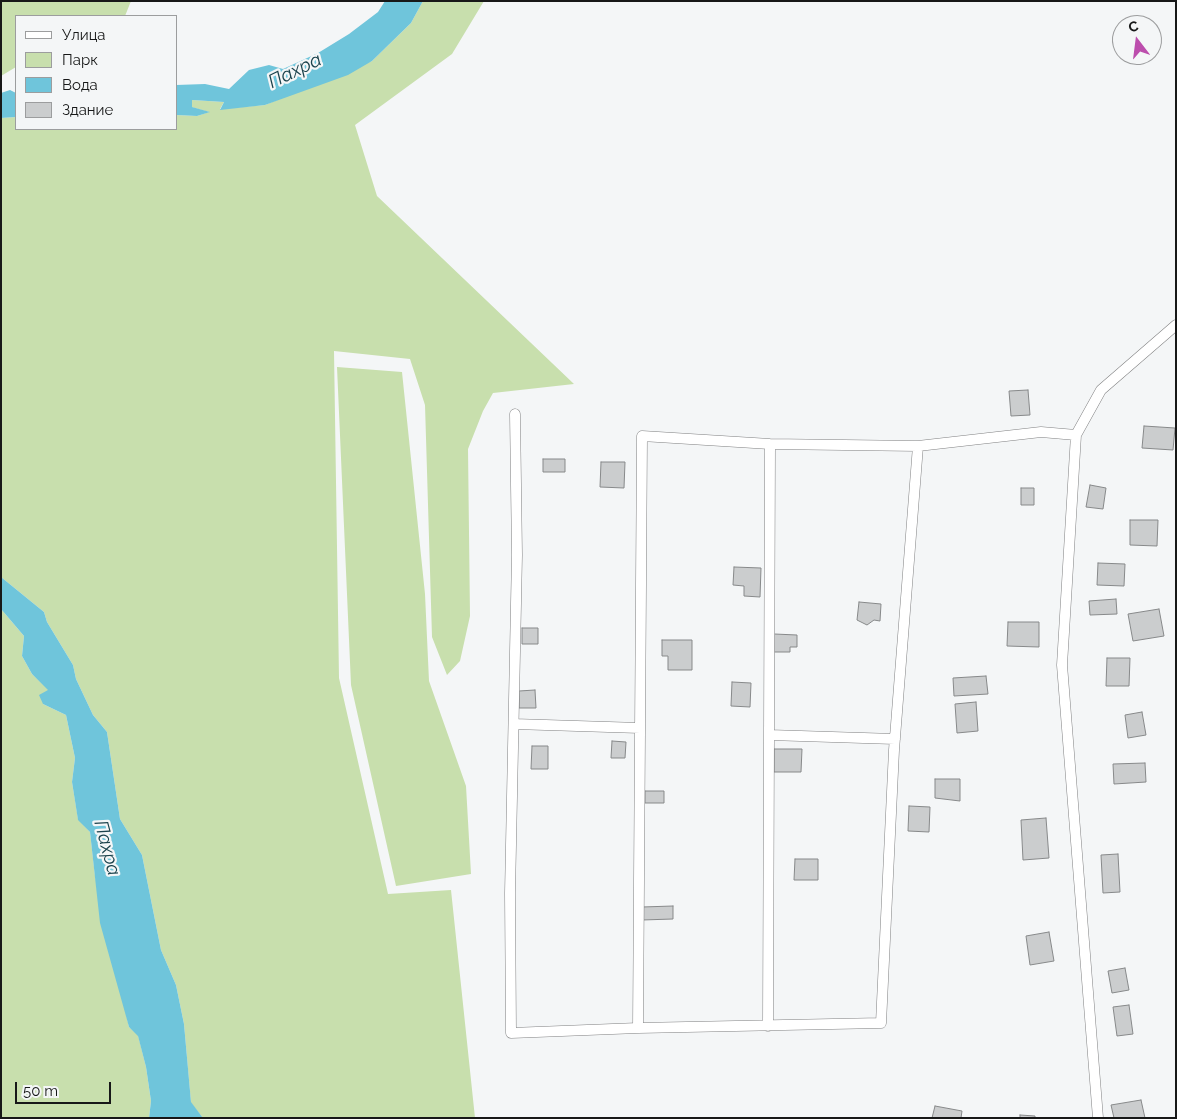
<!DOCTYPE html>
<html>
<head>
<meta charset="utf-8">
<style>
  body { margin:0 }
  #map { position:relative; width:1177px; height:1119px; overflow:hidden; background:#f4f6f7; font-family:Raleway,sans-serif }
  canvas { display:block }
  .frame { position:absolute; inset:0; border:2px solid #171818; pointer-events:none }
  .legend { position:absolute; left:15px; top:15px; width:162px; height:115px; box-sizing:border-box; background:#f4f6f7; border:1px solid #9c9d9e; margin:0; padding:6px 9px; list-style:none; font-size:15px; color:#171818 }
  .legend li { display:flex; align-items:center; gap:10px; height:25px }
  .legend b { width:25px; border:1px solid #9c9d9e }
  .north { position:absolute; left:1112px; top:15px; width:50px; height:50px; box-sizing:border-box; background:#f4f6f7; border:1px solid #9c9d9e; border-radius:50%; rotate:345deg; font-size:14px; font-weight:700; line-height:20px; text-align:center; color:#171818 }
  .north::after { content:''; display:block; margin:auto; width:18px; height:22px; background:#bc4ead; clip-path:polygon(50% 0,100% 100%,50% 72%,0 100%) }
  .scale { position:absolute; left:15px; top:1082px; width:96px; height:22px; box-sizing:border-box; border:2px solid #171818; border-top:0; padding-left:6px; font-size:15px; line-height:18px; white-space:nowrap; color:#171818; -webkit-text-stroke:4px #f4f6f7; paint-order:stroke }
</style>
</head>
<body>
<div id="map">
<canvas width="1177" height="1119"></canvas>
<div class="frame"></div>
<ul class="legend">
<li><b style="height:6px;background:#fff"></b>Улица</li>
<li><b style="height:14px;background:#c8dfad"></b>Парк</li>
<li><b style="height:14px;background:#6fc5db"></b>Вода</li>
<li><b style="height:14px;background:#cbcdce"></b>Здание</li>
</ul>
<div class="north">С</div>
<div class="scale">50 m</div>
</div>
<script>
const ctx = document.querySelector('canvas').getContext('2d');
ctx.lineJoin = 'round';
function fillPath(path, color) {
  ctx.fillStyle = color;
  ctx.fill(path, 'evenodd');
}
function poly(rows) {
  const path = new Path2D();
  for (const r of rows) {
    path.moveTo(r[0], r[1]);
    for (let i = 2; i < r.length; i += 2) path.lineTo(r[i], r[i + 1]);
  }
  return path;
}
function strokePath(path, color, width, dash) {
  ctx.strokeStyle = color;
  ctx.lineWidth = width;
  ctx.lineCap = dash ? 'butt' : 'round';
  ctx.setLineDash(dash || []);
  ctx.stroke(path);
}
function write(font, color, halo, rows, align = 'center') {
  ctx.font = font + ' Raleway,sans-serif';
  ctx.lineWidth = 4.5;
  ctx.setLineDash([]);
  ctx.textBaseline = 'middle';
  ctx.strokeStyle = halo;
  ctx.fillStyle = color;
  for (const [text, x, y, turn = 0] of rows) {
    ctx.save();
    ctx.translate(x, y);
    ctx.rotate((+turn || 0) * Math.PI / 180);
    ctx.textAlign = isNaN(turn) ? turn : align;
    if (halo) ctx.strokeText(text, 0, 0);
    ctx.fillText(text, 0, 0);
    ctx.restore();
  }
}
const green = poly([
  [1,1,131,1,125,16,16,16,16,67,1,76],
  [423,1,484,1,452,54,355,125,377,196,574,384,493,393,483,411,468,449,470,616,460,661,447,675,432,637,425,405,410,359,334,351,339,678,388,894,451,890,475,1118,203,1118,191,1103,184,1024,176,985,161,950,142,855,120,819,107,732,93,715,76,679,73,665,47,622,44,612,1,577,1,118,16,117,16,129,176,129,176,115,197,116,209,112,191,107,192,100,224,102,220,109,265,105,372,61,411,23],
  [337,367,402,372,425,594,429,681,466,786,471,874,396,886,351,685],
  [1,609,24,636,22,656,32,674,49,690,43,704,66,715,75,758,72,782,78,819,90,832,95,876,129,1027,138,1035,146,1067,151,1101,149,1118,1,1118]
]);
const water = poly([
  [385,1,423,1,411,23,372,61,348,75,265,105,220,110,224,102,192,100,192,107,210,112,197,116,176,115,176,85,205,84,229,89,249,70,269,65,283,69,318,53,349,34,378,12],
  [10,90,16,93,16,117,1,118,1,93],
  [1,577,44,612,47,622,73,665,76,679,93,715,107,732,120,819,142,855,161,950,176,985,184,1024,191,1102,203,1118,149,1118,151,1101,146,1067,138,1036,129,1027,100,923,90,832,78,820,72,782,75,758,66,715,43,704,39,695,48,690,32,674,22,656,24,636,1,609]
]);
const building = poly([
  [1028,390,1030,415,1011,416,1009,391,1028,390],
  [1144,426,1175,428,1173,450,1142,448,1144,426],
  [543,459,565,459,565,472,543,472,543,459],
  [601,462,625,462,624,488,600,487,601,462],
  [1090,485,1106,488,1103,509,1086,507,1090,485],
  [1021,488,1034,488,1034,505,1021,505,1021,488],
  [1130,520,1158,520,1157,546,1130,545,1130,520],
  [1098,563,1125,564,1124,586,1097,585,1098,563],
  [734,567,761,568,760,597,744,596,744,586,733,585,734,567],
  [1116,599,1117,614,1090,615,1089,601,1116,599],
  [859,602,881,604,880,621,874,620,867,625,857,620,859,602],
  [1159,609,1164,636,1133,641,1128,614,1159,609],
  [1008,622,1039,622,1039,647,1007,646,1008,622],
  [522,628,538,628,538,644,522,644,522,628],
  [774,634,797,635,797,647,790,647,790,652,774,652,774,634],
  [662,640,692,640,692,670,668,670,668,656,662,656,662,640],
  [1107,658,1130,658,1129,686,1106,686,1107,658],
  [986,676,988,694,954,696,953,678,986,676],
  [732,682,751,683,750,707,731,706,732,682],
  [535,690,536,708,519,708,519,691,535,690],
  [976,702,978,731,957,733,955,704,976,702],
  [1142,712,1146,735,1128,738,1125,715,1142,712],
  [612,741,626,742,625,758,611,758,612,741],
  [532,746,548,746,548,769,531,769,532,746],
  [774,749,802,749,801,772,774,772,774,749],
  [1145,763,1146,782,1114,784,1113,764,1145,763],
  [935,779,960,779,960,801,935,798,935,779],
  [645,791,664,791,664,803,645,803,645,791],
  [909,806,930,807,929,832,908,831,909,806],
  [1046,818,1049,858,1023,860,1021,820,1046,818],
  [1118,854,1120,892,1103,893,1101,855,1118,854],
  [795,859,818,859,818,880,794,880,795,859],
  [673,906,673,919,642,920,642,907,673,906],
  [1049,932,1054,961,1030,965,1026,936,1049,932],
  [1125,968,1129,990,1112,993,1108,971,1125,968],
  [1129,1005,1133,1034,1117,1036,1113,1007,1129,1005],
  [1141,1100,1145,1118,1114,1118,1111,1105,1141,1100],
  [935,1106,962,1111,961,1118,932,1118,935,1106],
  [1020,1115,1035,1116,1035,1118,1020,1118,1020,1115]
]);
const street = poly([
  [515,414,517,555,510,893,511,1033,638,1028],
  [918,446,770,444,642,436,638,1028,881,1023,894,750,918,446,1041,432,1076,435],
  [514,724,640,728],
  [769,735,895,739],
  [768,1026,770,444],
  [1098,1118,1062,665,1076,435,1101,390,1176,325]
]);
const waterNames = [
  ["Пахра",295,71,-26],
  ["Пахра",107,848,75]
];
fillPath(green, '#c8dfad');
fillPath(water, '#6fc5db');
fillPath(building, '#cbcdce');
strokePath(building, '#87898a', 1);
strokePath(street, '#808182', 11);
strokePath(street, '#fff', 10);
write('italic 19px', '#1a424c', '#f4f6f7', waterNames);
</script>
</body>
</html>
